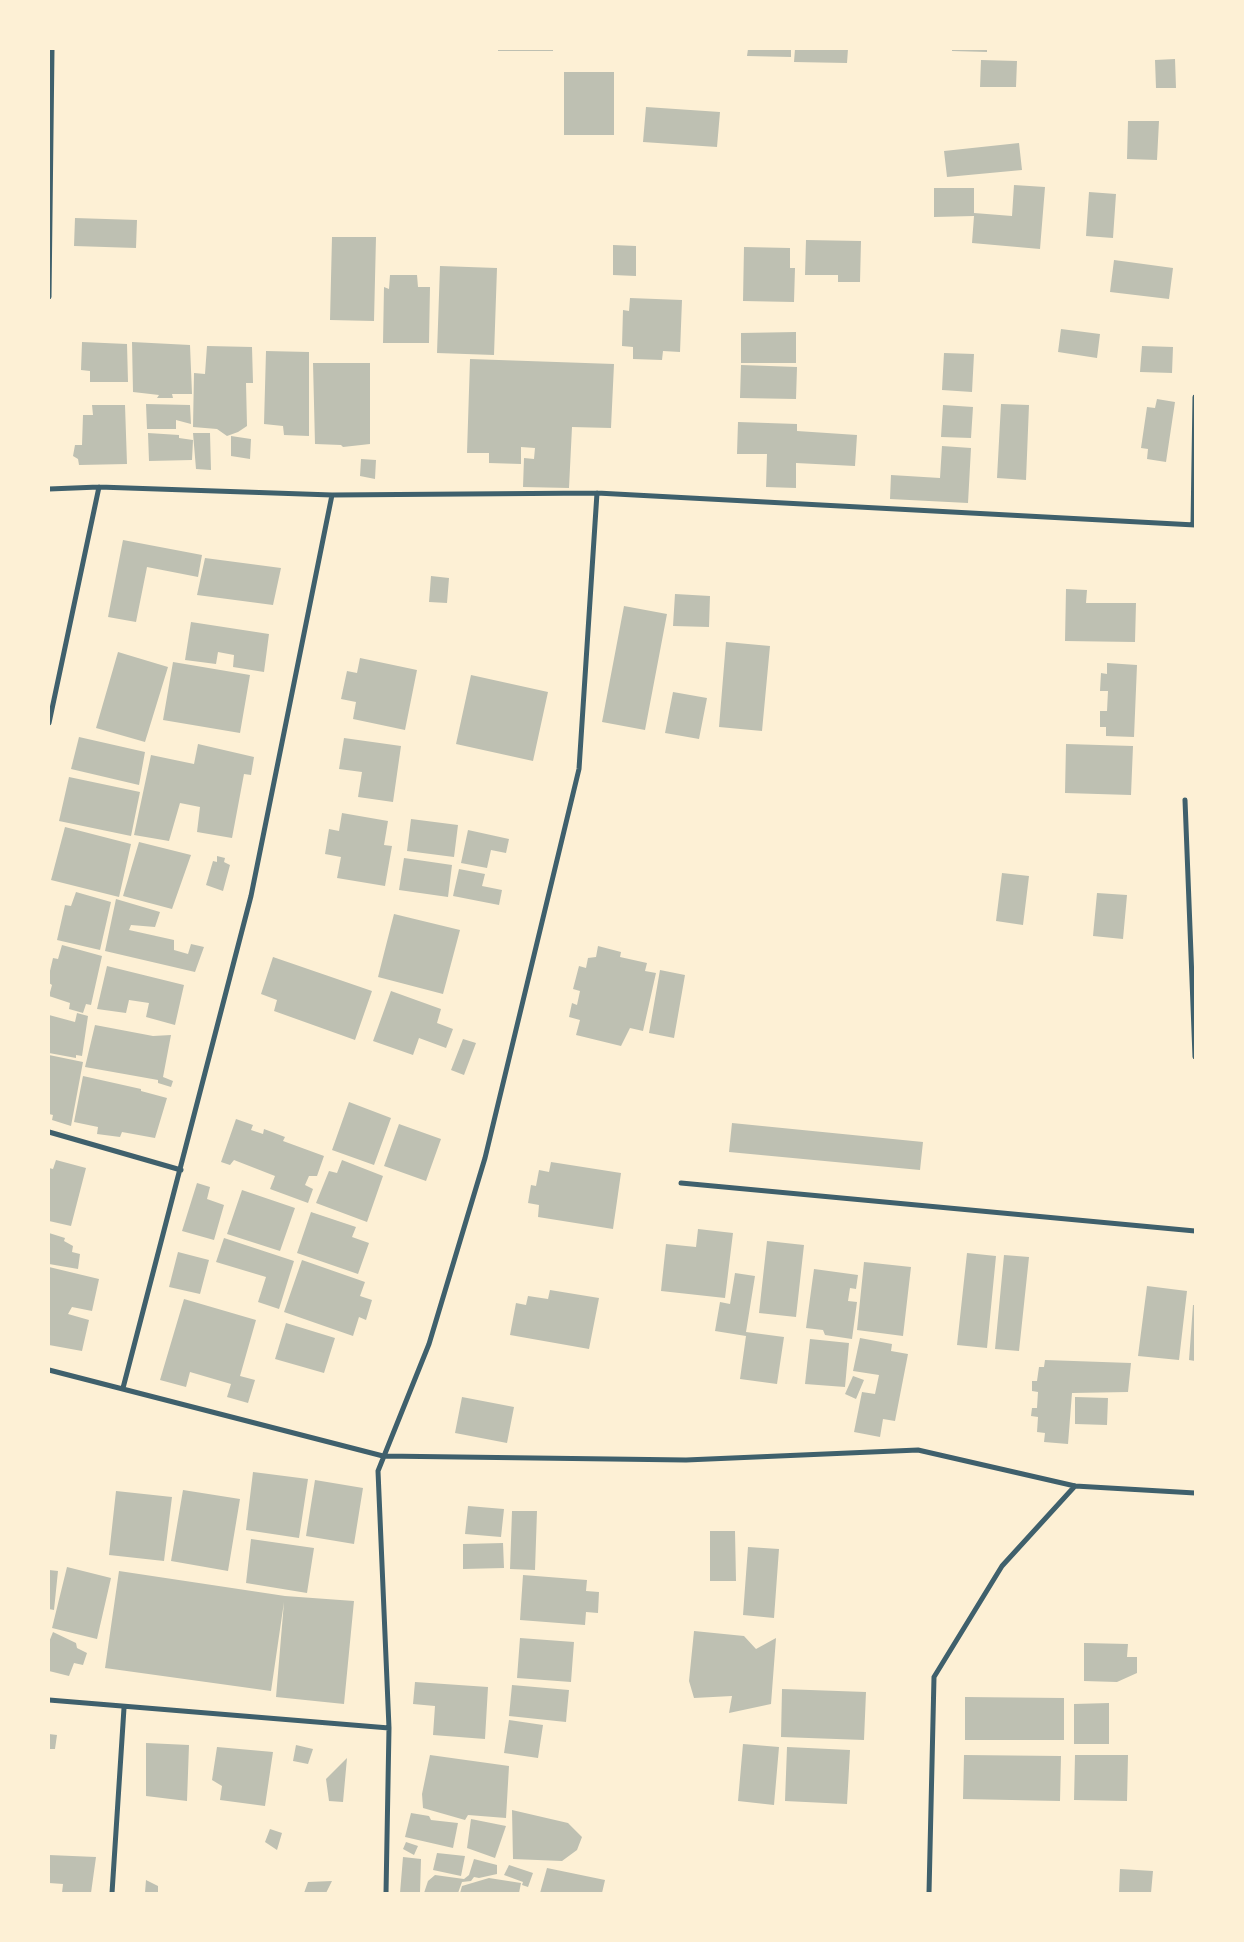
<!DOCTYPE html>
<html>
<head>
<meta charset="utf-8">
<style>
  body { margin:0 }
  #map { position:relative; width:1244px; height:1942px; overflow:hidden; background:#fdf0d5; font-family:Overpass,sans-serif }
  canvas { display:block }
  .frame { position:absolute; inset:0; border:50px solid #fdf0d5; pointer-events:none }
</style>
</head>
<body>
<div id="map">
<canvas width="1244" height="1942"></canvas>
<div class="frame"></div>
</div>
<script>
const ctx = document.querySelector('canvas').getContext('2d');
ctx.lineJoin = 'round';
function fillPath(path, color) {
  ctx.fillStyle = color;
  ctx.fill(path, 'evenodd');
}
function poly(rows) {
  const path = new Path2D();
  for (const r of rows) {
    path.moveTo(r[0], r[1]);
    for (let i = 2; i < r.length; i += 2) path.lineTo(r[i], r[i + 1]);
  }
  return path;
}
function strokePath(path, color, width, dash) {
  ctx.strokeStyle = color;
  ctx.lineWidth = width;
  ctx.lineCap = dash ? 'butt' : 'round';
  ctx.setLineDash(dash || []);
  ctx.stroke(path);
}
const building = poly([
  [498,49,553,49,553,51,498,51],
  [748,49,791,49,791,57,747,56],
  [795,49,848,49,847,63,794,62],
  [952,49,987,49,987,52,952,51],
  [1175,59,1176,88,1156,88,1155,60],
  [981,60,1017,61,1016,87,980,87],
  [564,72,614,72,614,135,564,135],
  [646,107,720,112,717,147,643,142],
  [1128,121,1159,121,1157,160,1127,159],
  [1019,143,1022,170,947,177,944,151],
  [1014,185,1045,187,1040,249,972,243,974,216,934,217,934,188,974,188,974,213,1012,216],
  [1089,192,1116,194,1113,238,1086,236],
  [75,218,137,220,136,248,74,246],
  [332,237,376,237,374,321,330,320],
  [806,240,861,241,860,282,838,282,838,275,805,275],
  [613,245,636,246,636,276,613,275],
  [744,247,790,248,790,268,795,268,794,302,743,301],
  [1114,260,1173,268,1169,299,1110,292],
  [440,266,497,268,494,355,437,353],
  [390,275,417,275,418,287,430,287,429,343,383,343,384,287,389,289],
  [630,298,682,300,680,352,663,351,662,360,633,359,633,347,622,346,623,310,629,311],
  [1061,329,1100,334,1097,358,1058,352],
  [796,332,796,363,741,363,741,333],
  [82,342,127,344,128,382,90,382,90,371,81,370],
  [132,342,190,345,192,394,172,394,173,398,157,398,159,395,133,392],
  [207,346,252,347,253,383,246,383,247,426,238,432,227,436,217,429,193,427,194,373,205,374],
  [1142,346,1173,347,1172,373,1140,372],
  [266,351,309,352,309,436,284,435,283,426,264,424],
  [944,353,974,354,972,392,942,390],
  [470,359,614,364,611,428,572,427,569,488,523,487,524,458,534,459,535,448,521,447,521,464,489,463,489,453,467,453],
  [313,363,370,363,370,444,343,447,341,445,315,444],
  [741,365,797,367,796,399,740,398],
  [1157,399,1175,402,1166,462,1147,459,1148,449,1141,448,1147,407,1155,408],
  [146,404,190,405,191,424,176,420,176,429,147,429],
  [1001,404,1029,405,1026,480,997,478],
  [92,405,125,405,127,464,79,465,78,459,73,456,75,445,82,445,83,415,93,415],
  [943,405,973,407,971,438,941,437],
  [738,422,797,424,797,431,857,435,855,466,796,463,796,488,766,487,767,454,737,454],
  [148,433,179,435,179,438,193,440,192,460,149,461],
  [193,433,210,433,211,470,196,469],
  [231,436,251,439,250,459,231,456],
  [942,446,971,448,968,503,890,499,891,475,940,478],
  [361,459,376,460,375,479,360,476],
  [123,540,202,555,198,577,147,567,136,622,108,617],
  [205,558,281,568,273,605,197,595],
  [431,576,449,578,447,603,429,602],
  [1066,589,1087,590,1086,603,1136,603,1135,642,1065,641],
  [675,594,710,596,709,627,673,626],
  [624,606,667,614,645,730,602,722],
  [191,622,269,634,264,672,233,667,234,655,218,652,216,664,185,660],
  [726,642,770,646,762,731,719,727],
  [118,652,168,667,145,742,96,728],
  [360,658,417,670,405,730,353,719,356,702,341,699,347,671,357,673],
  [173,662,250,675,240,733,163,720],
  [1107,663,1137,665,1134,737,1106,736,1106,727,1100,727,1100,711,1107,711,1108,691,1100,691,1101,673,1107,674],
  [471,675,548,692,533,761,456,744],
  [673,692,707,698,699,739,665,733],
  [79,737,145,752,139,785,71,769],
  [344,738,401,746,393,802,358,797,362,772,339,769],
  [198,744,254,757,251,775,244,774,232,838,197,832,200,807,180,803,169,841,134,835,151,755,194,764],
  [1066,744,1133,746,1131,795,1065,793],
  [69,777,140,792,131,836,59,821],
  [342,813,388,821,384,845,392,846,385,886,337,878,341,857,325,854,329,829,339,831],
  [411,819,458,825,454,857,407,851],
  [65,827,131,844,119,897,51,880],
  [468,830,509,839,506,853,491,850,487,868,461,863],
  [139,842,191,855,172,909,123,896],
  [217,856,225,858,224,862,230,865,223,891,206,885,213,861,217,862],
  [404,858,452,865,448,897,399,890],
  [459,869,485,874,482,886,502,890,499,905,453,896],
  [1002,873,1029,876,1023,925,996,921],
  [76,892,111,902,100,950,57,940,65,905,71,906],
  [1097,893,1127,895,1123,939,1093,936],
  [116,899,160,912,155,927,131,925,129,930,174,940,174,950,188,954,191,944,204,947,195,972,105,951],
  [394,914,460,930,443,994,378,977],
  [62,945,102,956,91,1005,86,1004,83,1013,69,1009,70,1003,49,996,52,985,49,983,49,975,53,958,58,959],
  [598,946,621,952,620,957,647,963,645,971,656,973,643,1031,630,1028,621,1046,576,1035,580,1020,569,1017,572,1003,577,1005,580,991,573,989,579,966,586,968,588,958,596,957],
  [273,957,372,991,355,1040,274,1011,277,1000,261,994],
  [107,966,184,985,175,1025,146,1017,149,1003,129,1000,126,1013,97,1009],
  [660,970,685,975,674,1038,649,1033],
  [391,991,441,1009,437,1023,453,1029,446,1048,419,1038,413,1055,373,1041],
  [77,1013,88,1016,82,1056,76,1055,76,1058,49,1053,49,1015,75,1022],
  [95,1025,153,1036,171,1035,163,1077,173,1081,171,1087,158,1083,158,1080,85,1067],
  [463,1039,476,1043,464,1075,451,1070],
  [49,1055,83,1062,71,1126,52,1120,53,1115,49,1114],
  [83,1076,141,1089,141,1091,167,1098,155,1138,122,1132,120,1137,97,1134,98,1127,74,1122],
  [349,1102,391,1118,374,1165,332,1150],
  [236,1119,253,1125,251,1130,263,1134,264,1129,285,1137,283,1141,324,1156,317,1176,309,1176,305,1185,313,1189,308,1203,270,1189,275,1176,234,1160,230,1165,221,1162],
  [732,1123,923,1142,920,1170,729,1152],
  [399,1124,441,1139,426,1181,384,1166],
  [56,1160,86,1168,71,1226,49,1221,49,1168,53,1169],
  [342,1160,383,1176,367,1222,316,1203,329,1171,337,1173],
  [551,1162,621,1173,613,1229,538,1217,539,1205,528,1203,531,1185,536,1186,539,1170,549,1172],
  [197,1183,210,1187,207,1199,224,1205,214,1240,182,1231],
  [242,1190,295,1208,280,1251,227,1234],
  [311,1212,356,1227,352,1237,369,1243,358,1274,297,1253],
  [698,1229,733,1233,725,1298,661,1291,666,1244,696,1247],
  [49,1233,65,1238,64,1241,73,1246,72,1252,80,1254,78,1269,49,1264],
  [224,1238,294,1261,279,1309,258,1302,266,1277,216,1262],
  [767,1241,804,1245,796,1317,759,1313],
  [178,1252,209,1260,200,1294,169,1287],
  [967,1253,996,1256,987,1348,957,1345],
  [1004,1255,1029,1257,1019,1351,995,1349],
  [302,1260,365,1282,360,1296,372,1300,366,1320,359,1317,353,1336,284,1312],
  [864,1262,911,1267,903,1336,857,1330],
  [49,1267,99,1279,92,1311,72,1307,68,1314,89,1320,82,1351,49,1345],
  [814,1269,858,1275,856,1289,850,1288,848,1301,857,1302,852,1339,825,1335,823,1330,806,1328],
  [735,1273,755,1276,746,1332,784,1337,777,1384,740,1379,746,1336,715,1331,720,1302,730,1304],
  [1147,1286,1187,1291,1179,1360,1138,1356],
  [550,1290,599,1298,589,1349,510,1335,516,1303,526,1305,528,1296,548,1299],
  [184,1299,256,1320,240,1376,255,1380,248,1403,227,1397,231,1384,190,1372,186,1387,160,1380],
  [1193,1305,1195,1305,1195,1361,1189,1360],
  [286,1323,335,1338,324,1373,275,1359],
  [860,1338,892,1344,891,1351,908,1354,895,1421,883,1419,880,1437,854,1432,862,1392,875,1394,879,1375,853,1371],
  [810,1339,849,1343,845,1387,805,1384],
  [1045,1360,1131,1363,1128,1392,1072,1393,1068,1444,1044,1442,1045,1433,1037,1432,1038,1417,1031,1416,1032,1408,1037,1408,1038,1392,1032,1391,1032,1381,1037,1381,1039,1367,1044,1367],
  [853,1376,864,1380,856,1399,845,1394],
  [462,1397,514,1407,507,1443,455,1433],
  [1075,1397,1108,1398,1107,1425,1075,1424],
  [253,1472,308,1479,299,1538,246,1530],
  [315,1480,363,1488,354,1544,306,1536],
  [183,1490,240,1499,228,1571,171,1561],
  [116,1491,172,1497,164,1561,109,1555],
  [468,1506,504,1509,501,1537,465,1534],
  [512,1511,537,1511,535,1570,510,1569],
  [710,1531,735,1531,736,1581,710,1581],
  [251,1539,314,1548,307,1593,246,1583],
  [503,1543,504,1568,463,1569,463,1544],
  [748,1547,779,1549,774,1618,743,1615],
  [67,1567,111,1578,97,1639,52,1628],
  [49,1570,58,1571,54,1610,49,1609],
  [119,1571,285,1596,354,1601,344,1704,276,1697,284,1602,271,1691,105,1668],
  [523,1575,587,1580,586,1591,599,1592,598,1613,586,1612,585,1625,520,1620],
  [694,1631,744,1636,756,1649,776,1638,771,1704,729,1713,732,1696,694,1698,689,1681],
  [53,1632,76,1643,77,1648,87,1653,83,1665,74,1663,69,1676,49,1671,49,1642],
  [520,1638,574,1642,571,1682,517,1678],
  [1084,1643,1128,1644,1127,1657,1137,1657,1137,1673,1117,1682,1084,1681],
  [415,1682,488,1687,485,1739,433,1735,435,1706,413,1704],
  [512,1685,569,1690,566,1722,509,1716],
  [782,1689,866,1692,864,1740,781,1737],
  [965,1697,1064,1698,1064,1740,965,1740],
  [1109,1703,1109,1744,1074,1744,1074,1704],
  [509,1720,543,1725,538,1758,504,1753],
  [49,1734,57,1735,55,1749,49,1749],
  [146,1743,189,1745,187,1801,146,1796],
  [743,1744,779,1747,774,1805,738,1801],
  [296,1745,313,1749,308,1764,293,1761],
  [217,1747,273,1752,265,1806,220,1800,222,1786,212,1780],
  [787,1747,850,1750,847,1804,785,1801],
  [430,1755,509,1766,506,1818,468,1815,465,1820,423,1808,422,1794],
  [964,1755,1061,1756,1060,1801,963,1799],
  [1075,1755,1128,1755,1127,1801,1074,1800],
  [347,1758,343,1802,329,1801,326,1779],
  [512,1810,568,1823,582,1837,577,1850,562,1861,513,1859],
  [411,1813,429,1816,431,1820,458,1823,453,1848,405,1837],
  [471,1819,506,1826,495,1858,467,1848],
  [270,1829,282,1833,277,1850,265,1842],
  [406,1842,418,1846,414,1855,403,1849],
  [437,1853,465,1856,461,1876,433,1870],
  [49,1855,96,1857,91,1893,62,1893,63,1884,49,1883],
  [403,1857,421,1859,420,1893,400,1893],
  [474,1859,497,1865,497,1874,479,1878,474,1877,471,1881,462,1882,458,1893,424,1893,428,1881,435,1875,464,1879,469,1875],
  [509,1865,533,1873,528,1887,522,1885,523,1882,504,1875],
  [547,1868,605,1880,602,1893,540,1893],
  [1120,1869,1153,1871,1151,1893,1119,1893],
  [489,1878,521,1883,519,1893,460,1893,462,1886],
  [146,1880,158,1886,158,1893,145,1893],
  [332,1881,326,1893,304,1893,308,1882]
]);
const minor = poly([
  [49,297,52,49],
  [49,489,99,487,332,495,597,493,1195,525],
  [1193,525,1195,397],
  [49,723,99,487],
  [1185,800,1195,1057],
  [49,1132,181,1170],
  [681,1183,1195,1231],
  [49,1370,383,1456,686,1460,918,1450,1075,1486,1195,1493],
  [123,1388,251,896,332,495],
  [49,1700,389,1728],
  [112,1893,124,1708],
  [386,1893,389,1728,378,1471,429,1344,485,1158,579,769,597,493],
  [929,1893,934,1677,1002,1566,1075,1486]
]);
fillPath(building, '#bec0b2');
strokePath(minor, '#3f606c', 5);
</script>
</body>
</html>
